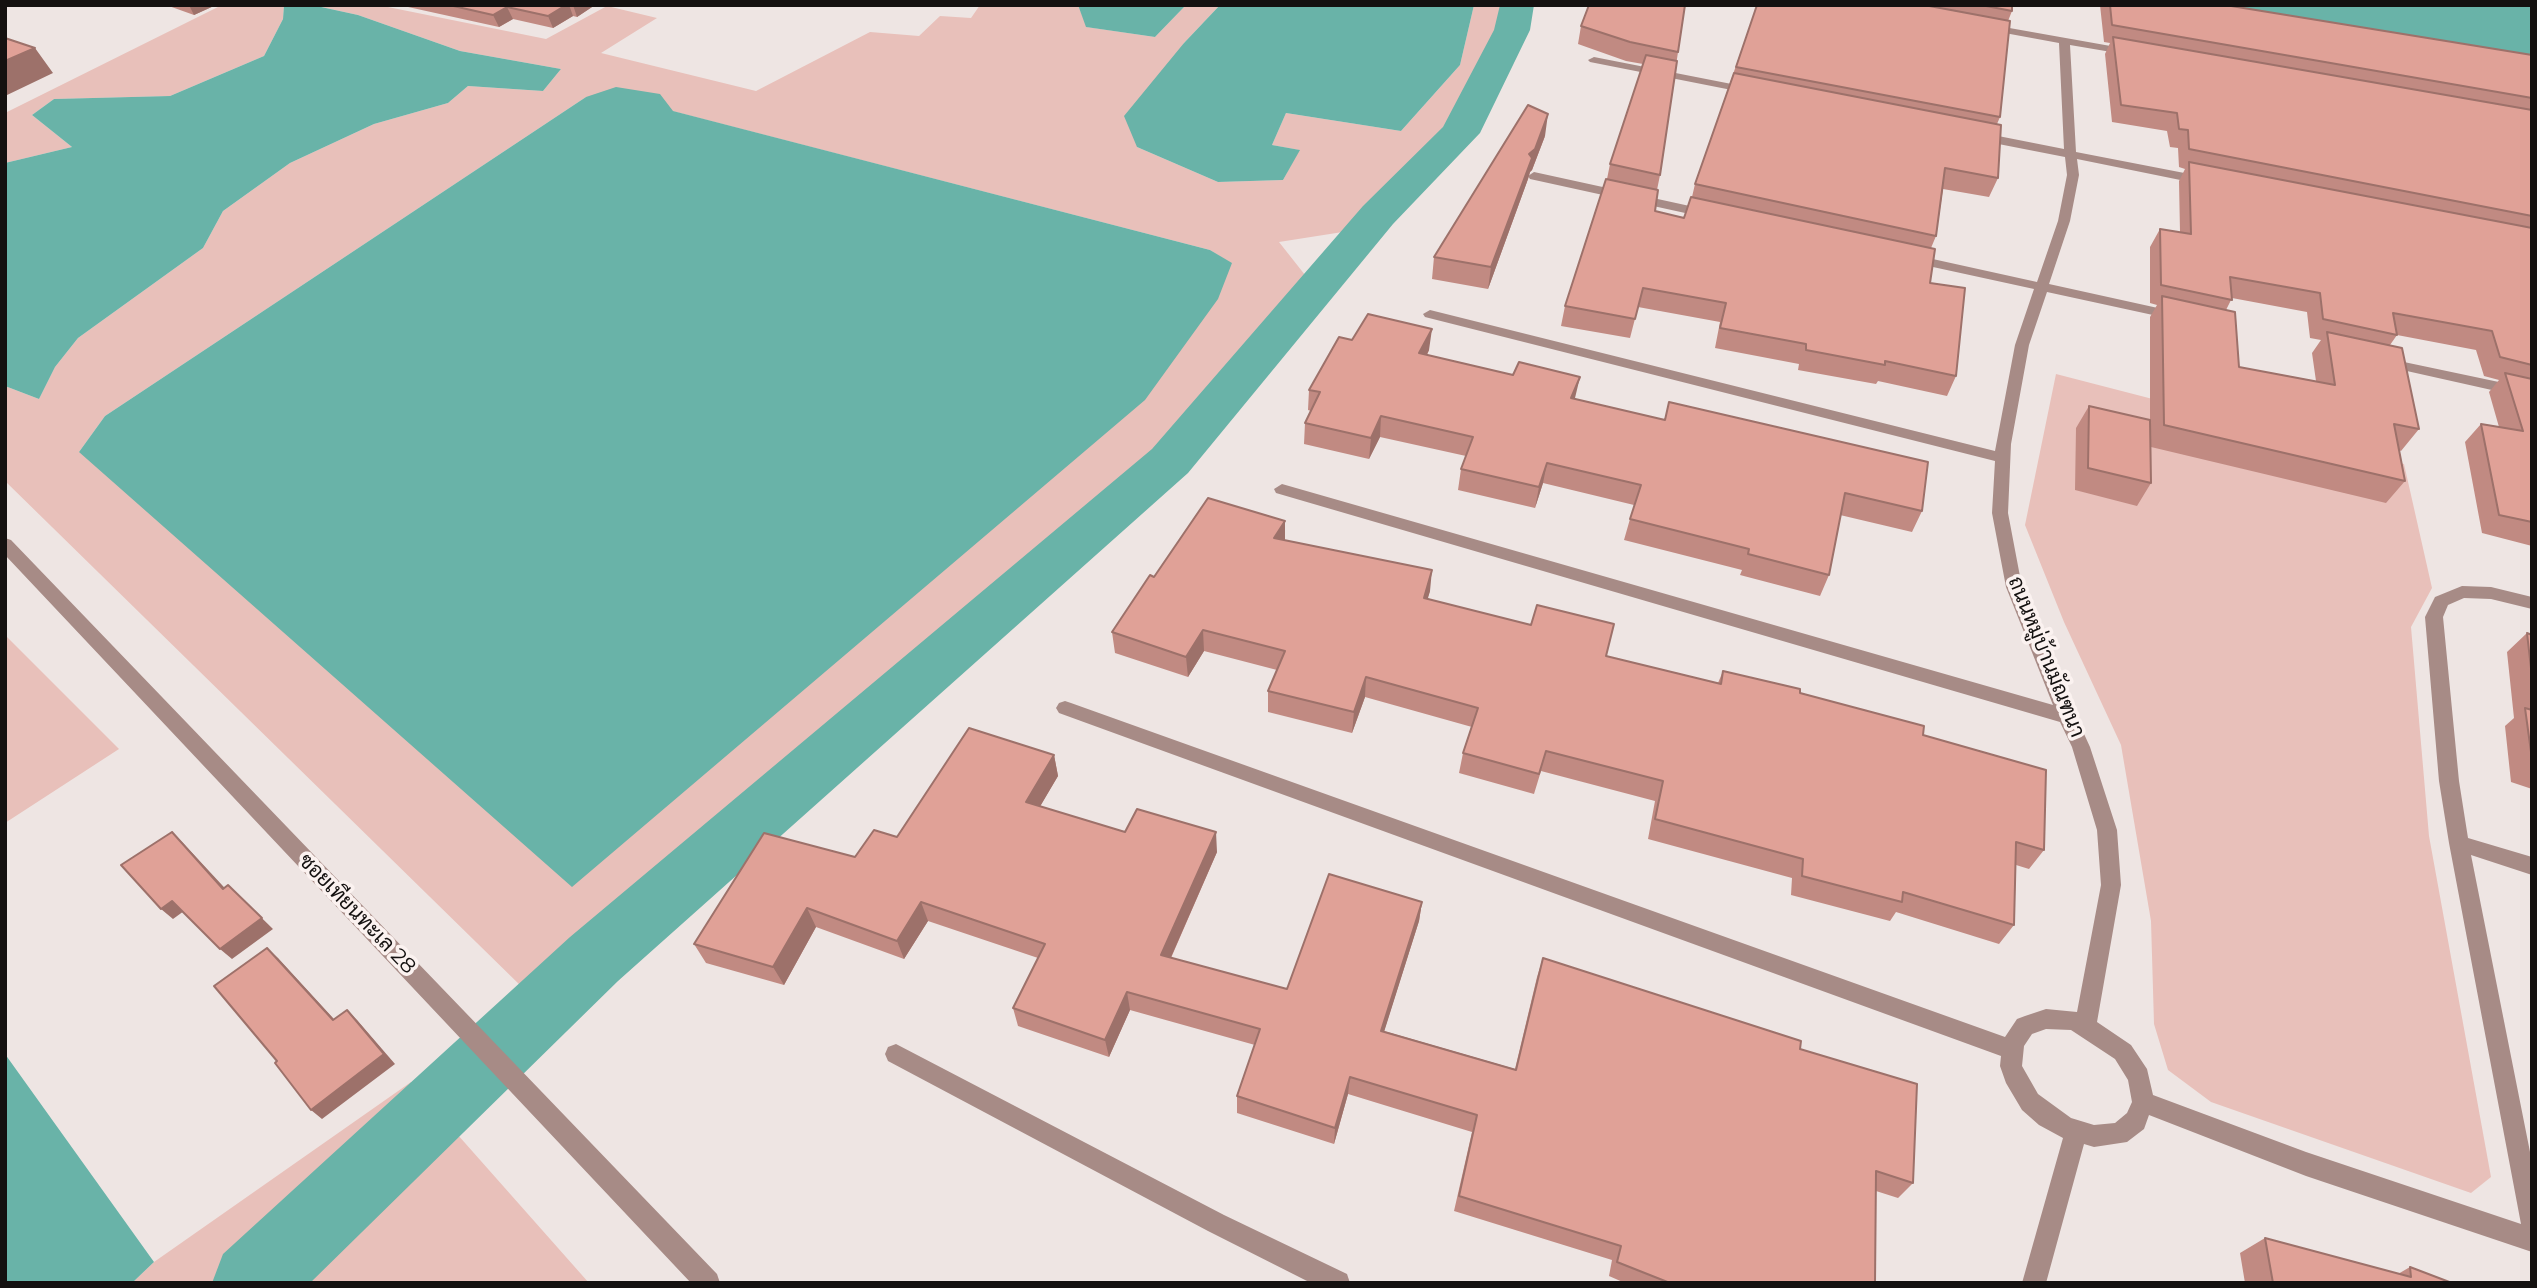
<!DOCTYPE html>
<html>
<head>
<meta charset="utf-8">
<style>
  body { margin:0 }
  #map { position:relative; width:2537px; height:1288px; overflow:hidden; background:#eee5e3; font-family:Montserrat,sans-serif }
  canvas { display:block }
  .frame { position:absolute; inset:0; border:7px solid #141110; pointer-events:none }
</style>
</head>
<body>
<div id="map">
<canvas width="2537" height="1288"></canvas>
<div class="frame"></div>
</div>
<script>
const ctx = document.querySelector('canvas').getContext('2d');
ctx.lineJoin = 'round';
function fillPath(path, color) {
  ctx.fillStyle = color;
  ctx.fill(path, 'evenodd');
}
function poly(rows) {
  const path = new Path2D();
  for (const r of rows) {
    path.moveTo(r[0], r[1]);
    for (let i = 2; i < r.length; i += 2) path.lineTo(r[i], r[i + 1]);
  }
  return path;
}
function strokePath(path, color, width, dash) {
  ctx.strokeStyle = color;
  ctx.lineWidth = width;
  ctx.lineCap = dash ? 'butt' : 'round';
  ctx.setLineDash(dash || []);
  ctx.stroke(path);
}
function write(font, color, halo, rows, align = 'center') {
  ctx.font = font + ' Montserrat,Sarabun,sans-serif';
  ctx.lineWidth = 7;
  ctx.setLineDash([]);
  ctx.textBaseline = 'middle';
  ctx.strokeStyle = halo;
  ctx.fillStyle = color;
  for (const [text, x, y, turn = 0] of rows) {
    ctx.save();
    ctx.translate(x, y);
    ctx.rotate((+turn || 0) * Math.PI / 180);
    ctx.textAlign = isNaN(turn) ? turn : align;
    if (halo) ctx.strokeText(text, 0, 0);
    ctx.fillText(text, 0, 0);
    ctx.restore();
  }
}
const green = poly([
  [222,5,284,5,283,19,264,56,170,96,54,99,32,115,72,147,5,163,5,113],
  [312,5,378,5,546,39,607,6,657,18,601,53,756,91,870,32,919,36,940,16,971,18,980,5,1078,5,1087,27,1155,37,1186,5,1220,5,1184,43,1137,147,1218,182,1283,180,1299,150,1272,145,1286,113,1401,131,1460,65,1474,5,1505,5,1501,33,1470,94,1428,155,1349,231,1279,242,1309,280,1177,431,524,989,5,481,5,386,39,399,55,367,78,338,203,248,223,211,290,163,374,124,448,103,468,86,543,91,561,69,460,51,358,15],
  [586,97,672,111,1210,250,1232,264,79,452,105,416],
  [2056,374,2404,464,2432,588,2411,627,2429,836,2491,1177,2471,1193,2211,1102,2168,1070,2154,1024,2151,921,2121,745,2064,622,2025,525],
  [5,635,119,749,5,823],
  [411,1082,589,1283,132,1283,154,1262]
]);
const water = poly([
  [284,5,312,5,358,15,460,51,561,69,543,91,468,86,448,103,374,124,290,163,223,211,203,248,78,338,55,367,39,399,5,386,5,163,72,147,32,115,54,99,170,96,264,56,283,19],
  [1078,5,1186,5,1155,37,1086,27],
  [1220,5,1474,5,1460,65,1401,131,1286,113,1272,145,1300,150,1283,180,1218,182,1137,147,1124,116,1184,43],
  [2214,5,2532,5,2532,70],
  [616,87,660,94,673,111,1210,250,1232,263,1218,299,1145,400,572,887,79,452,105,416,586,97],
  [5,1054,154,1262,132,1283,5,1283]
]);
const canal = poly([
  [1500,5,1534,5,1530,30,1480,133,1393,224,1188,473,618,981,310,1283,212,1283,223,1254,570,937,1152,449,1363,206,1443,127,1494,30,1500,5]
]);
const minor = poly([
  [1987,24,2133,50,2134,52,2129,55,2070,45,2076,152,2205,177,2211,181,2205,185,2077,159,2079,175,2070,221,2049,284,2176,312,2183,316,2176,320,2047,292,2029,345,2011,444,2008,513,2022,587,2053,666,2090,747,2117,830,2121,885,2097,1022,2131,1045,2147,1069,2153,1095,2306,1152,2521,1224,2449,843,2439,781,2425,617,2435,597,2462,586,2491,587,2532,597,2532,609,2491,599,2464,598,2448,605,2443,617,2459,781,2468,838,2532,857,2532,875,2471,855,2532,1162,2532,1252,2306,1176,2149,1115,2144,1129,2127,1142,2094,1147,2084,1144,2046,1283,2022,1283,2063,1138,2039,1125,2022,1110,2006,1083,2000,1066,2001,1056,1059,713,1056,708,1059,703,1065,701,1071,703,2005,1037,2017,1019,2025,1016,2046,1009,2077,1012,2101,885,2097,830,2072,747,2060,722,1276,493,1274,489,1282,484,2053,705,2006,587,1992,513,1995,461,1425,317,1423,314,1430,310,1995,451,2015,345,2034,289,1910,262,1903,258,1910,254,2037,282,2058,221,2067,175,2065,157,1978,140,1972,136,1978,132,2064,149,2059,43,1983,29,1982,27,1987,24],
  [2046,1029,2071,1030,2115,1059,2128,1080,2132,1102,2127,1113,2115,1123,2094,1125,2071,1118,2038,1094,2022,1066,2024,1046,2032,1034,2046,1029],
  [1594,57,1752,88,1758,91,1752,94,1590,62,1588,60,1594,57],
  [1534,172,1708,210,1714,214,1708,218,1530,179,1528,176,1534,172],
  [2385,358,2532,389,2532,399,2380,365,2378,362,2380,359,2385,358],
  [5,538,11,540,717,1274,720,1283,691,1283,5,555,5,538],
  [896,1044,1224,1215,1347,1274,1350,1283,1311,1283,1208,1231,888,1061,885,1054,888,1047,896,1044]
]);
const wall = poly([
  [166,5,216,5,194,15],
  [399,5,595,5,577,17,573,16,553,28,513,19,499,27],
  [1757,5,2012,5,2012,11,2008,21,2000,117,1997,124,1998,178,1989,197,1943,189,1936,236,1931,248,1930,283,1956,376,1947,396,1878,381,1876,384,1798,370,1799,364,1715,348,1720,322,1638,307,1630,338,1561,326,1565,306,1607,179,1610,164,1643,64,1626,61,1578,44,1581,26,1678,52,1660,175,1657,190,1655,211,1684,218,1692,197,1695,184],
  [2100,5,2225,5,2532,55,2532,546,2482,533,2465,442,2481,424,2499,427,2489,392,2499,380,2484,376,2476,350,2397,335,2390,345,2419,429,2401,451,2399,450,2405,481,2386,503,2151,447,2151,483,2137,506,2075,490,2076,428,2089,406,2150,420,2150,317,2157,305,2150,303,2150,247,2160,229,2180,232,2179,181,2185,169,2179,167,2178,148,2170,147,2167,131,2112,122,2105,54,2110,43,2104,42],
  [2232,298,2307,312,2310,338,2321,340,2312,353,2316,381,2239,367,2226,310],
  [1545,136,1532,170,1530,172,1528,179,1488,289,1432,279,1434,257],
  [1352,340,1429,350,1427,355,1574,399,1922,511,1912,532,1840,515,1829,575,1820,596,1740,575,1742,570,1624,540,1634,505,1543,483,1535,508,1458,490,1461,469,1466,456,1380,437,1369,459,1304,444,1305,423,1311,411,1308,410,1309,390],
  [1285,540,1430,591,1427,599,1606,656,1718,683,1723,671,1800,693,1923,735,2044,850,2029,869,2016,865,2014,925,1999,944,1896,912,1890,921,1791,895,1792,878,1648,839,1655,801,1541,771,1534,794,1459,773,1463,753,1472,727,1365,697,1352,733,1268,712,1268,691,1277,670,1204,651,1188,677,1115,653,1112,632,1154,577],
  [2527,633,2532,635,2532,789,2511,782,2505,726,2514,718,2507,652],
  [1054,755,1058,776,1040,806,1125,832,1217,852,1171,958,1287,989,1422,902,1419,921,1384,1031,1515,1069,1537,977,1543,958,1800,1049,1913,1183,1898,1198,1876,1191,1875,1283,1625,1283,1609,1276,1612,1260,1454,1211,1472,1132,1348,1094,1334,1144,1237,1113,1237,1096,1255,1045,1130,1010,1109,1057,1018,1026,1013,1008,1038,958,928,921,904,959,816,927,784,985,706,963,694,944,855,857,897,837],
  [2265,1238,2398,1274,2410,1267,2452,1283,2245,1283,2240,1253]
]);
const shadedWall = poly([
  [189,5,216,5,194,15],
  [566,5,569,5,573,16,553,28,548,16],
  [573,5,595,5,577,17],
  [507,7,513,19,499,27,493,15],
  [35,48,53,73,5,96,5,61],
  [1548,114,1545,136,1532,170,1530,172,1528,179,1488,289,1491,267,1529,154],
  [1432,329,1429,350,1417,374,1419,353],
  [1580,377,1575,398,1566,419,1571,398],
  [1381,416,1380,437,1369,459,1371,438],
  [1547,463,1543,483,1535,508,1539,487],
  [1285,521,1285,542,1274,538],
  [1432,570,1430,591,1422,619,1424,598],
  [1203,630,1204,651,1188,677,1186,657],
  [1366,677,1365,697,1352,733,1354,712],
  [1054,755,1058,776,1031,822,1026,802],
  [172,832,183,843,235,899,223,889],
  [1216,832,1217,852,1164,973,1161,955],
  [228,885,273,929,232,959,220,949],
  [172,901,184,911,173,919,161,909],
  [921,902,928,921,904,959,897,941],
  [1422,902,1419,921,1379,1048,1381,1031],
  [807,908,816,927,784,985,773,967],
  [267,948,278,958,344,1030,333,1020],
  [1127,992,1130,1010,1109,1057,1105,1040],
  [347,1010,357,1020,395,1064,322,1119,311,1110],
  [1350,1077,1348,1094,1334,1144,1335,1128]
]);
const building = poly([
  [449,5,566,5,548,16,507,7,493,15,449,5],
  [1589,5,1685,5,1678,52,1630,42,1581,26,1589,5],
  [1757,5,1924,5,2010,21,2000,117,1736,67,1757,5],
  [1981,5,2012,5,2012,11,1981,5],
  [2110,5,2225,5,2532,55,2532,98,2112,25,2110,5],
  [2113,37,2532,110,2532,216,2189,149,2188,130,2179,129,2177,113,2121,105,2113,37],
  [5,38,35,48,5,61,5,38],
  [1646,55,1677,61,1660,175,1610,164,1646,55],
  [1734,73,2001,125,1998,178,1945,168,1936,236,1695,184,1734,73],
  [1528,105,1548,114,1535,149,1529,154,1532,158,1491,267,1434,257,1528,105],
  [2189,162,2532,228,2532,365,2500,357,2492,331,2393,313,2397,335,2323,319,2320,293,2230,277,2232,300,2161,285,2160,229,2191,234,2189,162],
  [1606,179,1658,190,1655,211,1684,218,1691,197,1935,249,1930,283,1965,288,1956,376,1885,361,1885,365,1806,350,1806,344,1720,328,1726,303,1643,288,1635,319,1565,306,1606,179],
  [2162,296,2235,312,2239,367,2335,385,2327,332,2402,348,2419,429,2394,424,2405,481,2164,425,2162,296],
  [1368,314,1432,329,1419,353,1513,375,1519,362,1580,377,1571,398,1665,420,1669,402,1928,462,1922,511,1845,493,1829,575,1748,554,1749,549,1630,519,1641,485,1547,463,1539,487,1461,469,1473,437,1381,416,1371,438,1305,423,1320,392,1309,390,1339,337,1352,340,1368,314],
  [2505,373,2532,379,2532,522,2499,515,2481,424,2523,431,2505,373],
  [2089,406,2150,420,2151,483,2088,468,2089,406],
  [1208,498,1285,521,1274,538,1432,570,1424,598,1531,625,1537,605,1614,624,1606,656,1721,684,1723,671,1800,689,1800,693,1924,726,1923,735,2046,770,2044,850,2016,842,2014,925,1903,892,1902,902,1802,876,1803,859,1655,819,1663,781,1546,751,1539,774,1463,753,1478,708,1366,677,1354,712,1268,691,1285,651,1203,630,1186,657,1112,632,1150,575,1154,577,1208,498],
  [2527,633,2532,635,2532,677,2527,633],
  [2525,708,2532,710,2532,759,2525,708],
  [969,728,1054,755,1026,802,1125,832,1137,809,1216,832,1161,955,1287,989,1329,874,1422,902,1381,1031,1516,1070,1543,958,1801,1041,1800,1049,1917,1084,1913,1183,1876,1171,1875,1283,1670,1283,1617,1262,1621,1246,1459,1196,1477,1115,1350,1077,1335,1128,1237,1096,1260,1029,1127,992,1105,1040,1013,1008,1045,944,921,902,897,941,807,908,773,967,694,944,764,833,855,857,874,830,897,837,969,728],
  [172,832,223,889,228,885,262,918,220,949,172,901,161,909,121,865,172,832],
  [267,948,333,1020,347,1010,384,1054,311,1110,275,1063,277,1061,214,986,267,948],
  [2265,1238,2411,1277,2410,1267,2452,1283,2273,1283,2265,1238]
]);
const streetNames = [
  ["ถนนหมู่บ้านมัณฑนา",2046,657,68],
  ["ซอยเทียนทะเล 28",357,914,46]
];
fillPath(green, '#e8c0ba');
fillPath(water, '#69b3a8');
fillPath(canal, '#69b3a8');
fillPath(minor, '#a78b86');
fillPath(wall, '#c18a82');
fillPath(shadedWall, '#9d716a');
fillPath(building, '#e0a197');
strokePath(building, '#9d716a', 2);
write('21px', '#141110', '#fbf2f0', streetNames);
</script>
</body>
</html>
